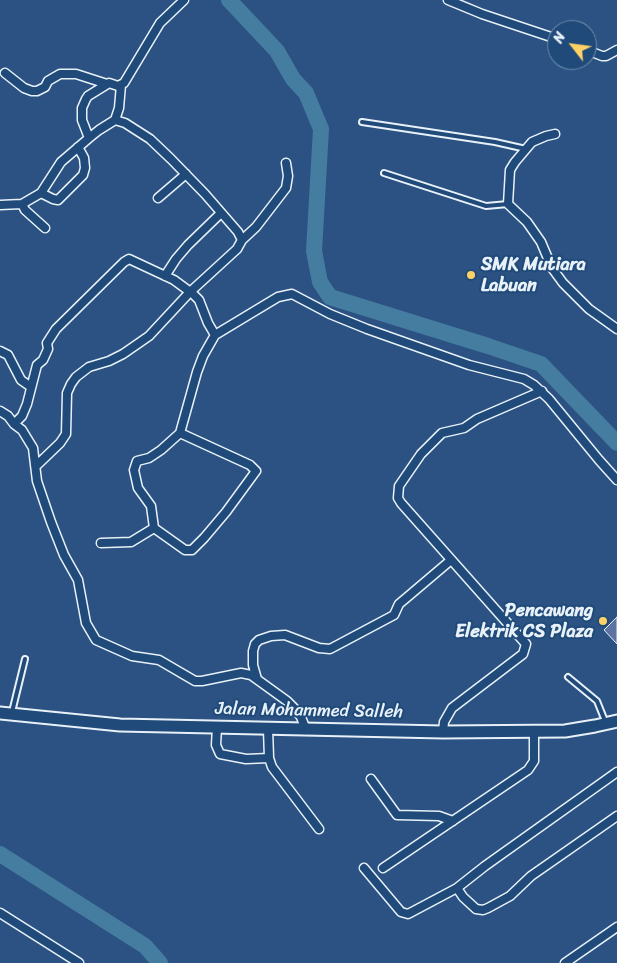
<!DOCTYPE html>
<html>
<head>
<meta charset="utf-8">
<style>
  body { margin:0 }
  #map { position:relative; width:617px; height:963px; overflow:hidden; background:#2b5282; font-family:Sriracha,sans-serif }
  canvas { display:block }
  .north { position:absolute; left:547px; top:20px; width:50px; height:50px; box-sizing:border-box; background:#1f4a7a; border:1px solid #6f8dac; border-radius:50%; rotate:300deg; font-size:14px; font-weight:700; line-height:20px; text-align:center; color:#e8f1f8 }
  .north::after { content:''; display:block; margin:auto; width:18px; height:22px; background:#ffd166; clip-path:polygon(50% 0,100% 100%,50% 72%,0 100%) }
</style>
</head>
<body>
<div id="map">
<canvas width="617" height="963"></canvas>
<div class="north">N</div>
</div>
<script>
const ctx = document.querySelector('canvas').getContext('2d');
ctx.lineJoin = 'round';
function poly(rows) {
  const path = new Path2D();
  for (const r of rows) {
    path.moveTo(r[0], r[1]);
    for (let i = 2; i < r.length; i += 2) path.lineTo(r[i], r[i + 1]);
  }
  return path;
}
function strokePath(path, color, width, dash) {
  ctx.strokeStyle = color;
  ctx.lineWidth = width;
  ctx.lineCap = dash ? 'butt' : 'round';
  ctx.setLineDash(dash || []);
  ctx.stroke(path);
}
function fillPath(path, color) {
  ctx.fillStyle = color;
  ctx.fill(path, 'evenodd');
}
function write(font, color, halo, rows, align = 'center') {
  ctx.font = font + ' Sriracha,sans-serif';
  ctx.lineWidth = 4;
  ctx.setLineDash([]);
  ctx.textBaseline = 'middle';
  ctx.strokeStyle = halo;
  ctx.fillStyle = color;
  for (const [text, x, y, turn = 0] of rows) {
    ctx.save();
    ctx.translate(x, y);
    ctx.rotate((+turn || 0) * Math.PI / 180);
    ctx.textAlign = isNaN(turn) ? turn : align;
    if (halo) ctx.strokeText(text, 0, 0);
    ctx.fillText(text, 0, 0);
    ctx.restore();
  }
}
const river = poly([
  [229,0,277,51,293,79,306,93,321,129,314,251,320,282,330,297,488,346,541,364,617,443],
  [0,854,145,946,160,963]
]);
const building = poly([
  [617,617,617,644,604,630,617,617]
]);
const lane = poly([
  [362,122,495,142,526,149],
  [384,173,486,206,508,204],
  [568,677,597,701,605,721],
  [12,712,25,659]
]);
const street = poly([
  [448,0,482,14,557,39],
  [587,50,602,56,606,56,617,50],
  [5,73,24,88,32,91,37,91,45,87,48,81,60,74,76,74,107,84],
  [115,120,119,108,121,85],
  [555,134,546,136,532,142,515,162,510,170,508,204,527,222,541,242,552,268,563,283,589,309,617,329],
  [89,138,99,130,115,120,125,123,150,139,171,159,205,194,238,232,242,240],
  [41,193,53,199,58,200,83,175,85,168,84,158,78,147],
  [158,198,186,174],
  [22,204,25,210,45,228],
  [0,205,22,204,41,193,61,162,89,138,82,120,82,108,86,99,88,96,109,83,118,86,124,83,160,23,184,0],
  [165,276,176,259,188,245,221,213],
  [0,351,8,355,21,380,31,387],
  [0,411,8,416,14,424,22,430,33,448,37,481,51,522,64,555,78,580,86,623,96,640,132,656,159,660,195,681,202,681,241,673,251,675,287,701,295,709,301,717,306,730],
  [14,424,22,416,27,404,37,365,43,360,48,349,47,343,56,329,124,262,129,259,174,280,193,294,199,300,208,323,215,335],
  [36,466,60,443,66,434,67,393,71,384,76,377,89,367,109,361,123,354,149,336,190,292,237,249,242,240,256,227,286,188,288,176,286,163],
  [154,528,151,506,138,488,134,470,137,461,149,458,161,450,180,433,197,372,203,356,215,335,278,297,292,294,330,314,367,329,469,365,524,379,534,385,549,399,599,460,617,480],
  [101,543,131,542,154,528,185,550,192,550,204,538,226,512,256,471,250,465,180,433],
  [257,679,253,665,253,651,255,644,259,640,271,636,285,635,319,648,330,649,394,615,399,604,405,599,451,560],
  [217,727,216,745,220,754,246,759,269,758,272,767,319,829],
  [268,729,269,758],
  [443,732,444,722,452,708,523,654,526,644,401,503,398,498,399,486,421,454,442,433,464,428,477,419,542,391],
  [371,779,397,815,439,816,453,821],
  [364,868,401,912,408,914,457,888,485,866,617,772],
  [383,868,528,770,534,761,534,732],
  [457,888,463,897,476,909,483,910,488,908,510,896,531,876,617,816],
  [0,913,79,963],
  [565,963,617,927]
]);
const secondary = poly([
  [0,713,120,725,443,732,565,731,595,726,617,721]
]);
const markers = [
  [471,275,5,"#ffd166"],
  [603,621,5,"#ffd166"]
];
const poiNames = [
  ["SMK Mutiara",481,265],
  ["Labuan",481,286],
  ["Pencawang",593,611,"right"],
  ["Elektrik CS Plaza",593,632,"right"]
];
const streetNames = [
  ["Jalan Mohammed Salleh",309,711,1]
];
strokePath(river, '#457da0', 16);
fillPath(building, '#5d73a3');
strokePath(building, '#e8f1f8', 1);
strokePath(lane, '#e8f1f8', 8);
strokePath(street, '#e8f1f8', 11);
strokePath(secondary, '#e8f1f8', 15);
strokePath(lane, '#1f4a7a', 4);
strokePath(street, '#1f4a7a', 8);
strokePath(secondary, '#1f4a7a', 11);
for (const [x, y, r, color] of markers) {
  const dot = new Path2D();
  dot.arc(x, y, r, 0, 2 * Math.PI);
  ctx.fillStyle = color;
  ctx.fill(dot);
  strokePath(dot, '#1f4a7a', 2);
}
write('bold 18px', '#e8f1f8', '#1f4a7a', poiNames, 'left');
write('18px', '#e8f1f8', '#1f4a7a', streetNames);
</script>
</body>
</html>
